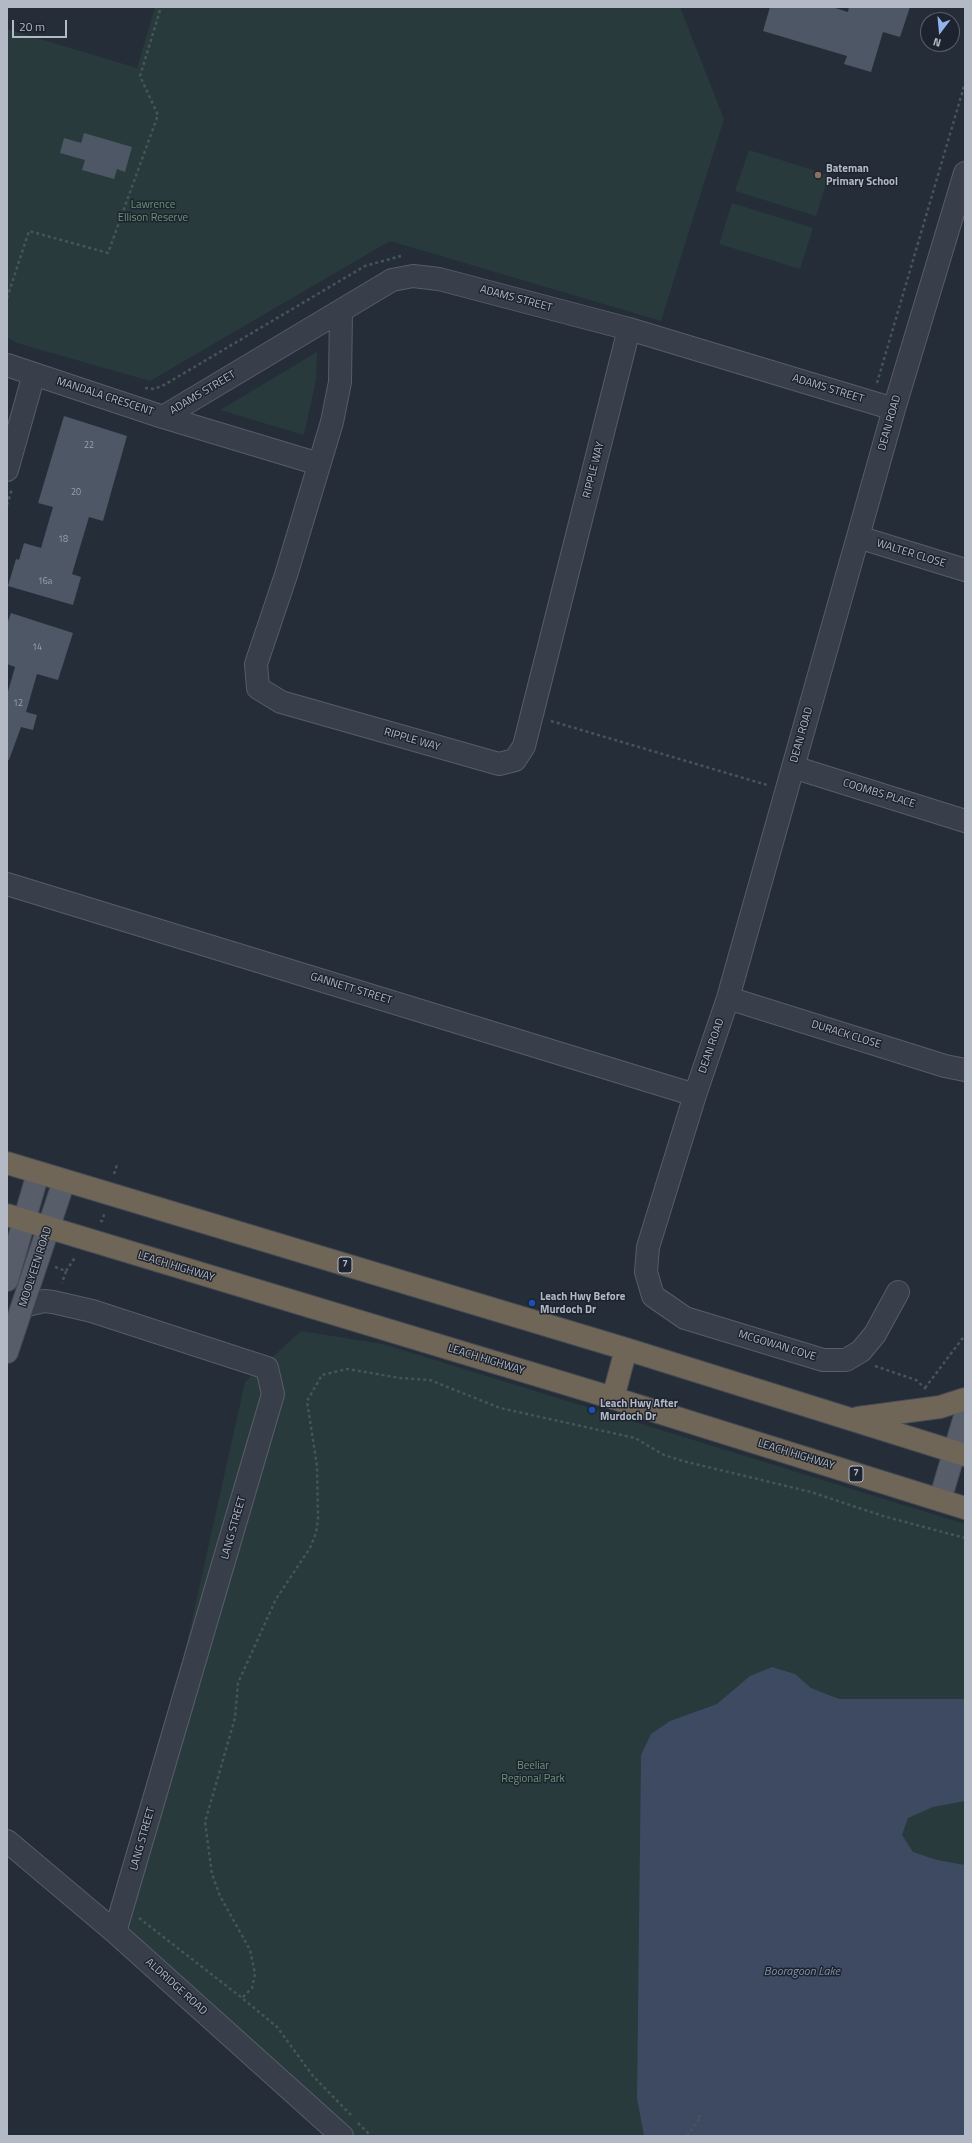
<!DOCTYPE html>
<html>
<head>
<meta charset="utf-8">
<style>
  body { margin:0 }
  #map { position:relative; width:972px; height:2143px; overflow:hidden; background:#252d39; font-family:"Titillium Web",sans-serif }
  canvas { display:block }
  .frame { position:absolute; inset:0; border:8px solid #b4bac5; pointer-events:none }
  .north { position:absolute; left:920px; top:12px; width:40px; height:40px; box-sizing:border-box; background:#1e242f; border:1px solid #5a606b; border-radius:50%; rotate:196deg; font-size:11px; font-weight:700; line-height:16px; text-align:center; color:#b4bac5 }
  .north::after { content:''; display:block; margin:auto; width:14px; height:18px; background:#92b3ec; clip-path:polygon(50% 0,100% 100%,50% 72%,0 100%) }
  .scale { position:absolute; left:12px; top:20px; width:55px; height:18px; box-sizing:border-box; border:2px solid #b4bac5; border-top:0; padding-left:5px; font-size:12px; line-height:14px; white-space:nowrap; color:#b4bac5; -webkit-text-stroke:3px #1e242f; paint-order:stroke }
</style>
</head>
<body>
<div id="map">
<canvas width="972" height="2143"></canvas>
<div class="frame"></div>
<div class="north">N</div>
<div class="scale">20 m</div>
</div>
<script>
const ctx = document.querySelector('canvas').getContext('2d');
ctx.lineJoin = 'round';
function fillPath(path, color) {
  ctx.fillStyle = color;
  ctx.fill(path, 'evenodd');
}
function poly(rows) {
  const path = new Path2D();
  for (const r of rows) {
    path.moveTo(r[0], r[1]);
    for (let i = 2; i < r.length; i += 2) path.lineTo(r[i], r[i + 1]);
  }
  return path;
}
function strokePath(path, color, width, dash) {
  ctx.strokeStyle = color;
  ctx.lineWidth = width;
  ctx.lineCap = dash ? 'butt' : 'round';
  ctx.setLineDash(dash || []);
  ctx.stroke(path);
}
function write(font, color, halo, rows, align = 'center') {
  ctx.font = font + ' "Titillium Web",sans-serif';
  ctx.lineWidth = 3;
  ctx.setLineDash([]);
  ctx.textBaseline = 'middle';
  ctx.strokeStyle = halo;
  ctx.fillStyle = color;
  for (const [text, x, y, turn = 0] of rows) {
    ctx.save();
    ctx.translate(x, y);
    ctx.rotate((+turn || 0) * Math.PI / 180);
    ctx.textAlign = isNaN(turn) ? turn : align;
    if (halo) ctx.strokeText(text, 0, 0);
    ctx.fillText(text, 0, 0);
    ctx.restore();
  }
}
const green = poly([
  [155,7,680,7,724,119,661,321,390,241,150,381,17,343,7,337,7,29,137,68],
  [749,150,829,175,816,216,735,191],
  [732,203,813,228,800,269,719,244],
  [317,352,316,380,304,435,220,410],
  [301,1331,383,1344,965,1524,965,2136,356,2136,131,1937,128,1923,132,1889,245,1382]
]);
const water = poly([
  [772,1667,795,1674,811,1688,839,1699,965,1699,965,1801,933,1807,908,1818,902,1835,913,1852,937,1860,965,1865,965,2136,644,2136,637,2098,641,1755,651,1734,670,1721,717,1704,750,1676]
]);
const building = poly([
  [770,7,832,7,848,12,849,7,910,7,900,37,883,32,871,72,844,64,847,56,763,31],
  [84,133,132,147,125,172,117,169,114,179,82,170,85,160,60,153,64,138,81,143],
  [64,416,127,436,103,521,89,517,72,574,81,577,73,605,8,586,16,559,19,560,24,543,41,548,53,507,38,503],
  [11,613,73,633,58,680,37,674,26,712,37,715,33,730,21,727,9,760,7,760,7,695,15,667,7,664,7,624]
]);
const path = poly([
  [7,298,29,231,108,253,158,115,140,76,161,7],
  [877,383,965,83],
  [145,388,154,389,164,385,365,266,401,256],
  [7,505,12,489],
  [551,721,767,785],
  [114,1174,117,1165],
  [100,1221,102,1221,105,1212],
  [55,1267,66,1271,62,1283],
  [66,1271,76,1256],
  [875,1366,916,1380,926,1389],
  [925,1388,965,1335],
  [139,1918,242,1998],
  [351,2115,313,2076,277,2027,242,1998,252,1988,255,1974,250,1950,220,1896,212,1874,205,1822,235,1718,238,1683,276,1599,310,1548,316,1533,318,1519,317,1466,307,1401,322,1375,347,1369,400,1378,430,1380,500,1408,635,1438,664,1455,683,1461,811,1492,883,1516,965,1538],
  [358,2123,371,2136],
  [687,2136,701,2117,698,2116]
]);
const minor = poly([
  [341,311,340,382,332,422,286,575,256,664,258,688,281,702,499,764,515,760,524,746,629,329],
  [7,365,163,417,319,464],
  [163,417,392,280,413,276,439,279,629,329,894,409],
  [7,470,34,374],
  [858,537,965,570],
  [793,767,965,821],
  [7,884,695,1095],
  [728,998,945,1066,965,1070],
  [898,1292,875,1334,861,1351,846,1360,823,1360,685,1318,653,1296,646,1272,648,1247,695,1095,728,998,894,409,965,173],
  [23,1306,44,1301,53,1302,92,1311,267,1368,273,1394,115,1932],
  [7,1841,115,1932,342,2136]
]);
const major = poly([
  [7,1280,38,1173],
  [7,1352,64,1181],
  [940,1500,965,1416]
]);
const highway = poly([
  [7,1163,626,1349,965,1455],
  [7,1215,613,1398,965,1508],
  [613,1398,626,1349],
  [858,1418,940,1407,965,1399]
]);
const markers = [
  [818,175,4,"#8d6e63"],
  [532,1303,4,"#1a4fb4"],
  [592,1410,4,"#1a4fb4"]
];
const numberNames = [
  ["22",89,446],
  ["20",76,493],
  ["18",63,540],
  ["16a",45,582],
  ["14",37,648],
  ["12",18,704]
];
const shields = [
  [345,1265,14],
  [856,1474,14]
];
const shieldNames = [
  ["7",345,1265],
  ["7",856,1474]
];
const poiNames = [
  ["Bateman",826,169],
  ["Primary School",826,182],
  ["Leach Hwy Before",540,1297],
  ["Murdoch Dr",540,1310],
  ["Leach Hwy After",600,1404],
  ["Murdoch Dr",600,1417]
];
const parkNames = [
  ["Lawrence",153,205],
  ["Ellison Reserve",153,218],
  ["Beeliar",533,1766],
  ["Regional Park",533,1779]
];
const streetNames = [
  ["ADAMS STREET",516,299,15],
  ["ADAMS STREET",828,389,17],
  ["ADAMS STREET",203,393,-31],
  ["MANDALA CRESCENT",105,397,18],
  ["DEAN ROAD",890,423,-74],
  ["RIPPLE WAY",594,470,-76],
  ["WALTER CLOSE",911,554,17],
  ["DEAN ROAD",802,735,-74],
  ["RIPPLE WAY",412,740,16],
  ["COOMBS PLACE",879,794,17],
  ["GANNETT STREET",351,989,17],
  ["DURACK CLOSE",846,1035,17],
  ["DEAN ROAD",712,1046,-71],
  ["MOOLYEEN ROAD",36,1267,-72],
  ["LEACH HIGHWAY",176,1267,17],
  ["MCGOWAN COVE",777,1346,17],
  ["LEACH HIGHWAY",486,1360,17],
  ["LEACH HIGHWAY",796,1455,17],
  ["LANG STREET",234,1528,-74],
  ["LANG STREET",143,1839,-74],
  ["ALDRIDGE ROAD",176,1987,42]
];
const waterNames = [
  ["Booragoon Lake",802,1972]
];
fillPath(green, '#283a3b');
fillPath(water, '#3d4a61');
fillPath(building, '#4e5765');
strokePath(minor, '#575d68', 24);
strokePath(major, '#424853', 24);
strokePath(highway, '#444a55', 24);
strokePath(path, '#455558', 2.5, [3, 3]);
strokePath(minor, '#393f4a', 22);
strokePath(major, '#575e6a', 22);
strokePath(highway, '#6f6657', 22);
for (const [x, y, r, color] of markers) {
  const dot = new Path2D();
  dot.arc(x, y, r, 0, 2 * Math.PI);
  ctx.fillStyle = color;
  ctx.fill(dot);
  strokePath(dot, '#1e242f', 1.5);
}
write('9px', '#9aa1ad', null, numberNames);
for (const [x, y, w] of shields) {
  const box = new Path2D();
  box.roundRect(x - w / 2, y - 8, w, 16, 3);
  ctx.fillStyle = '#1e242f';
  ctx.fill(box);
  strokePath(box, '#b4bac5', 1);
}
write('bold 10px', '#b4bac5', null, shieldNames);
write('bold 11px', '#b4bac5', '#1e242f', poiNames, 'left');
write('11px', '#6e9478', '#1e242f', parkNames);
write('11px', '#b4bac5', '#1e242f', streetNames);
write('italic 12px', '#7f90aa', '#1e242f', waterNames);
</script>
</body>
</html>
